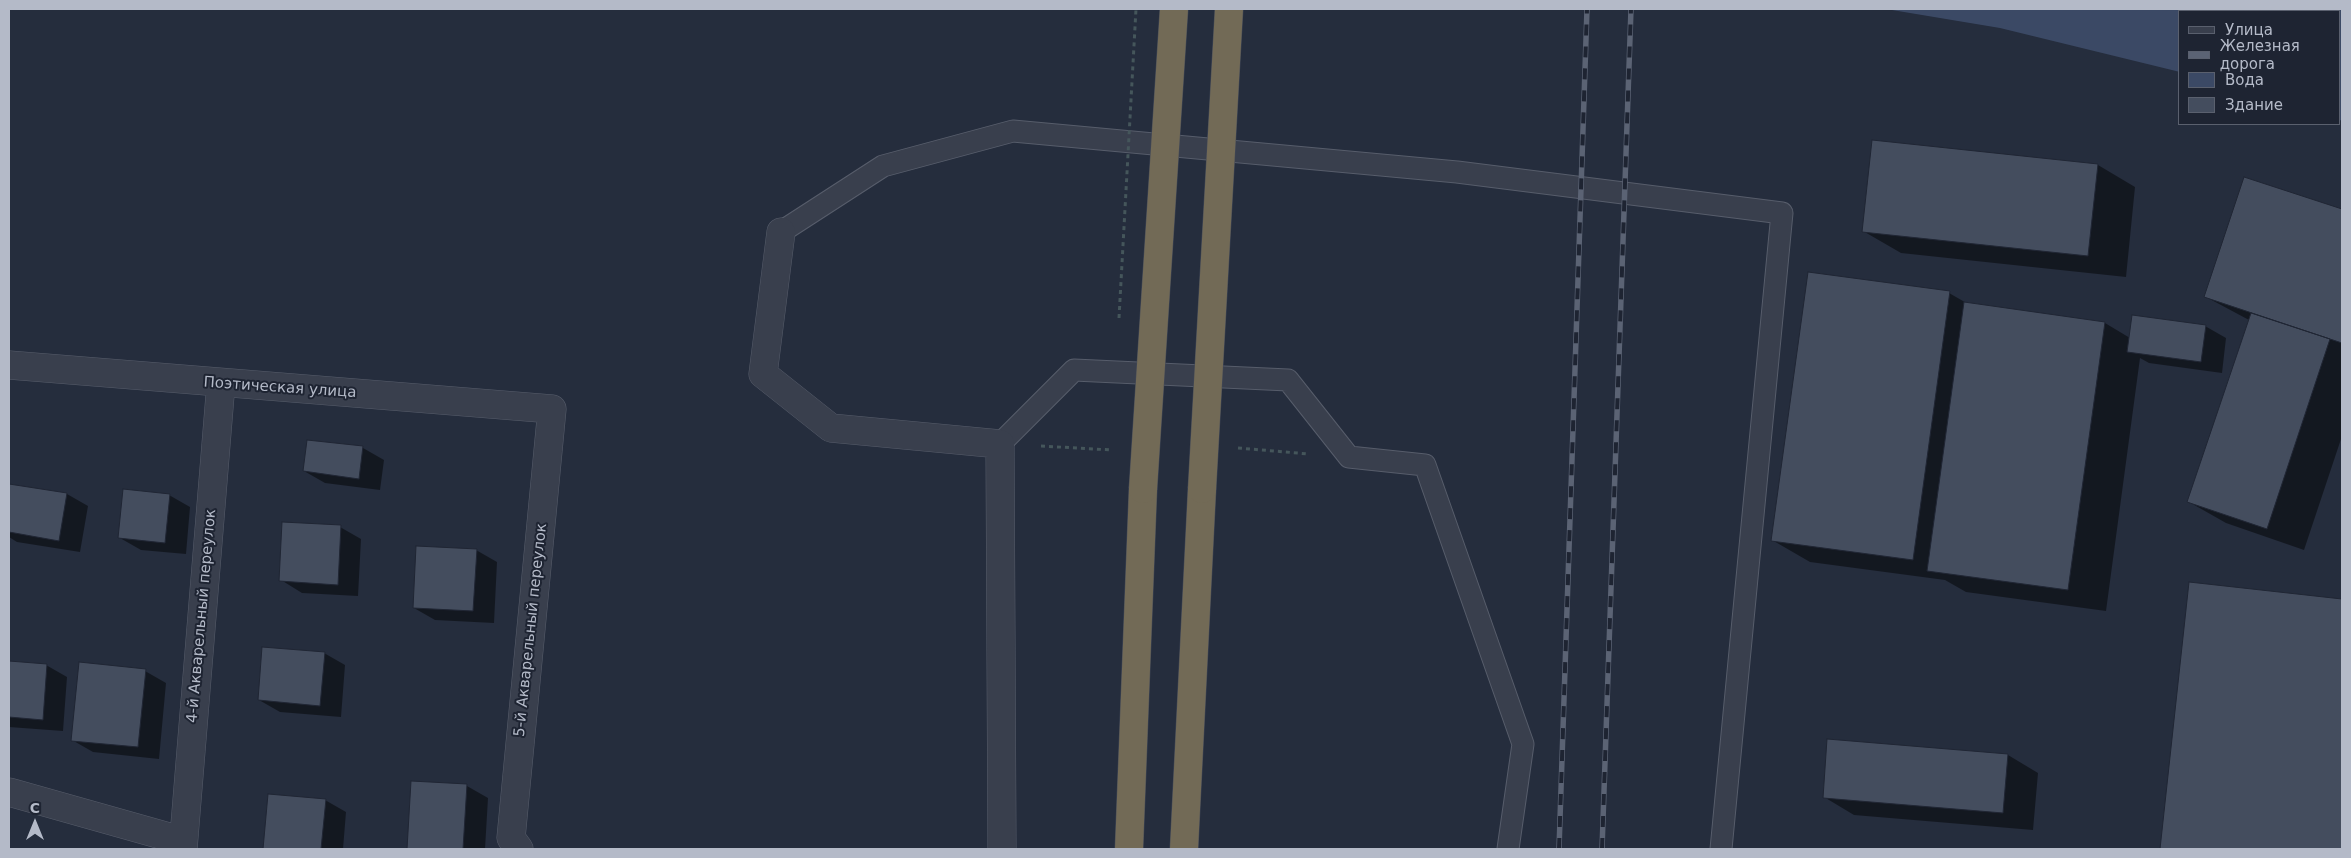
<!DOCTYPE html>
<html>
<head>
<meta charset="utf-8">
<style>
  body { margin:0 }
  #map { position:relative; width:2351px; height:858px; overflow:hidden; background:#252d3d; font-family:"DejaVu Sans",sans-serif }
  canvas { display:block }
  .frame { position:absolute; inset:0; border:10px solid #b4bac8; pointer-events:none }
  .legend { position:absolute; left:2178px; top:10px; width:162px; height:115px; box-sizing:border-box; background:#1e2432; border:1px solid #5a606e; margin:0; padding:6px 9px; list-style:none; font-size:15px; color:#b4bac8 }
  .legend li { display:flex; align-items:center; gap:10px; height:25px }
  .legend b { width:25px; border:1px solid #5a606e }
  .north { position:absolute; left:10px; top:798px; width:50px; height:50px; -webkit-text-stroke:4px #1e2432; paint-order:stroke; rotate:0deg; font-size:14px; font-weight:700; line-height:20px; text-align:center; color:#b4bac8 }
  .north::after { content:''; display:block; margin:auto; width:18px; height:22px; background:#b4bac8; clip-path:polygon(50% 0,100% 100%,50% 72%,0 100%) }
</style>
</head>
<body>
<div id="map">
<canvas width="2351" height="858"></canvas>
<div class="frame"></div>
<ul class="legend">
<li><b style="height:6px;background:#393f4d"></b>Улица</li>
<li><b style="height:6px;background:#5b6374"></b>Железная дорога</li>
<li><b style="height:14px;background:#3b4965"></b>Вода</li>
<li><b style="height:14px;background:#444d5e"></b>Здание</li>
</ul>
<div class="north">С</div>
</div>
<script>
const ctx = document.querySelector('canvas').getContext('2d');
ctx.lineJoin = 'round';
function fillPath(path, color) {
  ctx.fillStyle = color;
  ctx.fill(path, 'evenodd');
}
function poly(rows) {
  const path = new Path2D();
  for (const r of rows) {
    path.moveTo(r[0], r[1]);
    for (let i = 2; i < r.length; i += 2) path.lineTo(r[i], r[i + 1]);
  }
  return path;
}
function strokePath(path, color, width, dash) {
  ctx.strokeStyle = color;
  ctx.lineWidth = width;
  ctx.lineCap = dash ? 'butt' : 'round';
  ctx.setLineDash(dash || []);
  ctx.stroke(path);
}
function write(font, color, halo, rows, align = 'center') {
  ctx.font = font + ' "DejaVu Sans",sans-serif';
  ctx.lineWidth = 4;
  ctx.setLineDash([]);
  ctx.textBaseline = 'middle';
  ctx.strokeStyle = halo;
  ctx.fillStyle = color;
  for (const [text, x, y, turn = 0] of rows) {
    ctx.save();
    ctx.translate(x, y);
    ctx.rotate((+turn || 0) * Math.PI / 180);
    ctx.textAlign = isNaN(turn) ? turn : align;
    if (halo) ctx.strokeText(text, 0, 0);
    ctx.fillText(text, 0, 0);
    ctx.restore();
  }
}
const water = poly([
  [1886,9,2342,9,2342,121,2340,120,2340,11,2180,11,2180,72,2000,28]
]);
const shadow = poly([
  [2098,165,2135,187,2126,277,1901,253,1863,231],
  [2245,179,2342,211,2342,436,2304,550,2226,523,2189,502,2249,320,2206,297],
  [1949,293,1970,305,2105,323,2130,338,2205,326,2226,338,2222,373,2149,363,2140,358,2106,611,1966,592,1945,580,1810,562,1772,540],
  [308,441,363,448,384,460,380,490,325,483,304,471],
  [9,485,67,494,88,506,80,552,17,542,9,537],
  [169,495,190,507,186,554,141,550,120,538],
  [340,527,361,539,358,596,302,593,281,580],
  [476,550,497,562,494,623,435,620,414,608],
  [2191,584,2342,601,2342,849,2161,849],
  [324,653,345,665,341,717,280,712,259,700],
  [9,662,46,665,67,677,63,731,9,727],
  [145,671,166,683,159,759,93,752,72,740],
  [2008,755,2038,773,2033,830,1854,815,1824,797],
  [412,782,467,786,488,798,485,849,408,849],
  [270,795,325,800,346,812,343,849,265,849]
]);
const building = poly([
  [1872,140,2098,164,2088,256,1862,232,1872,140],
  [2244,177,2342,209,2342,343,2204,297,2244,177],
  [1808,272,1950,291,1913,560,1771,541,1808,272],
  [1964,302,2105,322,2068,590,1927,571,1964,302],
  [2251,313,2330,339,2267,529,2187,502,2251,313],
  [2132,315,2206,325,2201,362,2127,352,2132,315],
  [307,440,363,446,359,479,303,471,307,440],
  [9,484,67,493,59,541,9,532,9,484],
  [123,489,170,494,165,543,118,538,123,489],
  [282,522,341,525,338,585,279,581,282,522],
  [416,546,477,549,473,611,413,608,416,546],
  [2189,582,2342,599,2342,849,2160,849,2189,582],
  [262,647,325,652,320,706,258,700,262,647],
  [9,661,47,664,43,720,9,717,9,661],
  [79,662,146,669,138,747,71,741,79,662],
  [1827,739,2008,754,2003,813,1823,798,1827,739],
  [411,781,467,784,463,849,407,849,411,781],
  [268,794,326,799,321,849,263,849,268,794]
]);
const path = poly([
  [1041,446,1112,450],
  [1238,448,1309,454]
]);
const lane = poly([
  [781,232,883,166,1013,131,1457,172,1782,213,1721,849],
  [1000,444,1074,370,1288,380,1349,457,1425,465,1523,744,1508,849]
]);
const street = poly([
  [781,232,763,374,831,428,1000,444,1002,849],
  [9,365,552,409,511,838,519,849],
  [9,792,183,841],
  [183,849,221,383]
]);
const highway = poly([
  [1129,849,1143,489],
  [1184,849,1202,489]
]);
const rail = poly([
  [1559,849,1587,9],
  [1602,849,1631,9]
]);
const pathBridge = poly([
  [1119,318,1136,9]
]);
const highwayBridge = poly([
  [1143,489,1174,9],
  [1202,489,1229,9]
]);
const streetNames = [
  ["Поэтическая улица",280,388,4],
  ["4-й Акварельный переулок",202,616,-85],
  ["5-й Акварельный переулок",531,630,-84]
];
fillPath(water, '#3b4965');
fillPath(shadow, '#0007');
fillPath(building, '#444d5e');
strokePath(building, '#202634', 1);
strokePath(lane, '#575d6b', 23);
strokePath(street, '#575d6b', 29);
strokePath(highway, '#444a58', 29);
strokePath(path, '#45565b', 3, [4, 4]);
strokePath(lane, '#393f4d', 21);
strokePath(street, '#393f4d', 28);
strokePath(highway, '#726a56', 28);
strokePath(rail, '#5b6374', 5.5);
strokePath(rail, '#1e2432', 4, [11]);
strokePath(highwayBridge, '#444a58', 29, []);
strokePath(pathBridge, '#45565b', 3, [4, 4]);
strokePath(highwayBridge, '#726a56', 28);
write('15px', '#b4bac8', '#1e2432', streetNames);
</script>
</body>
</html>
